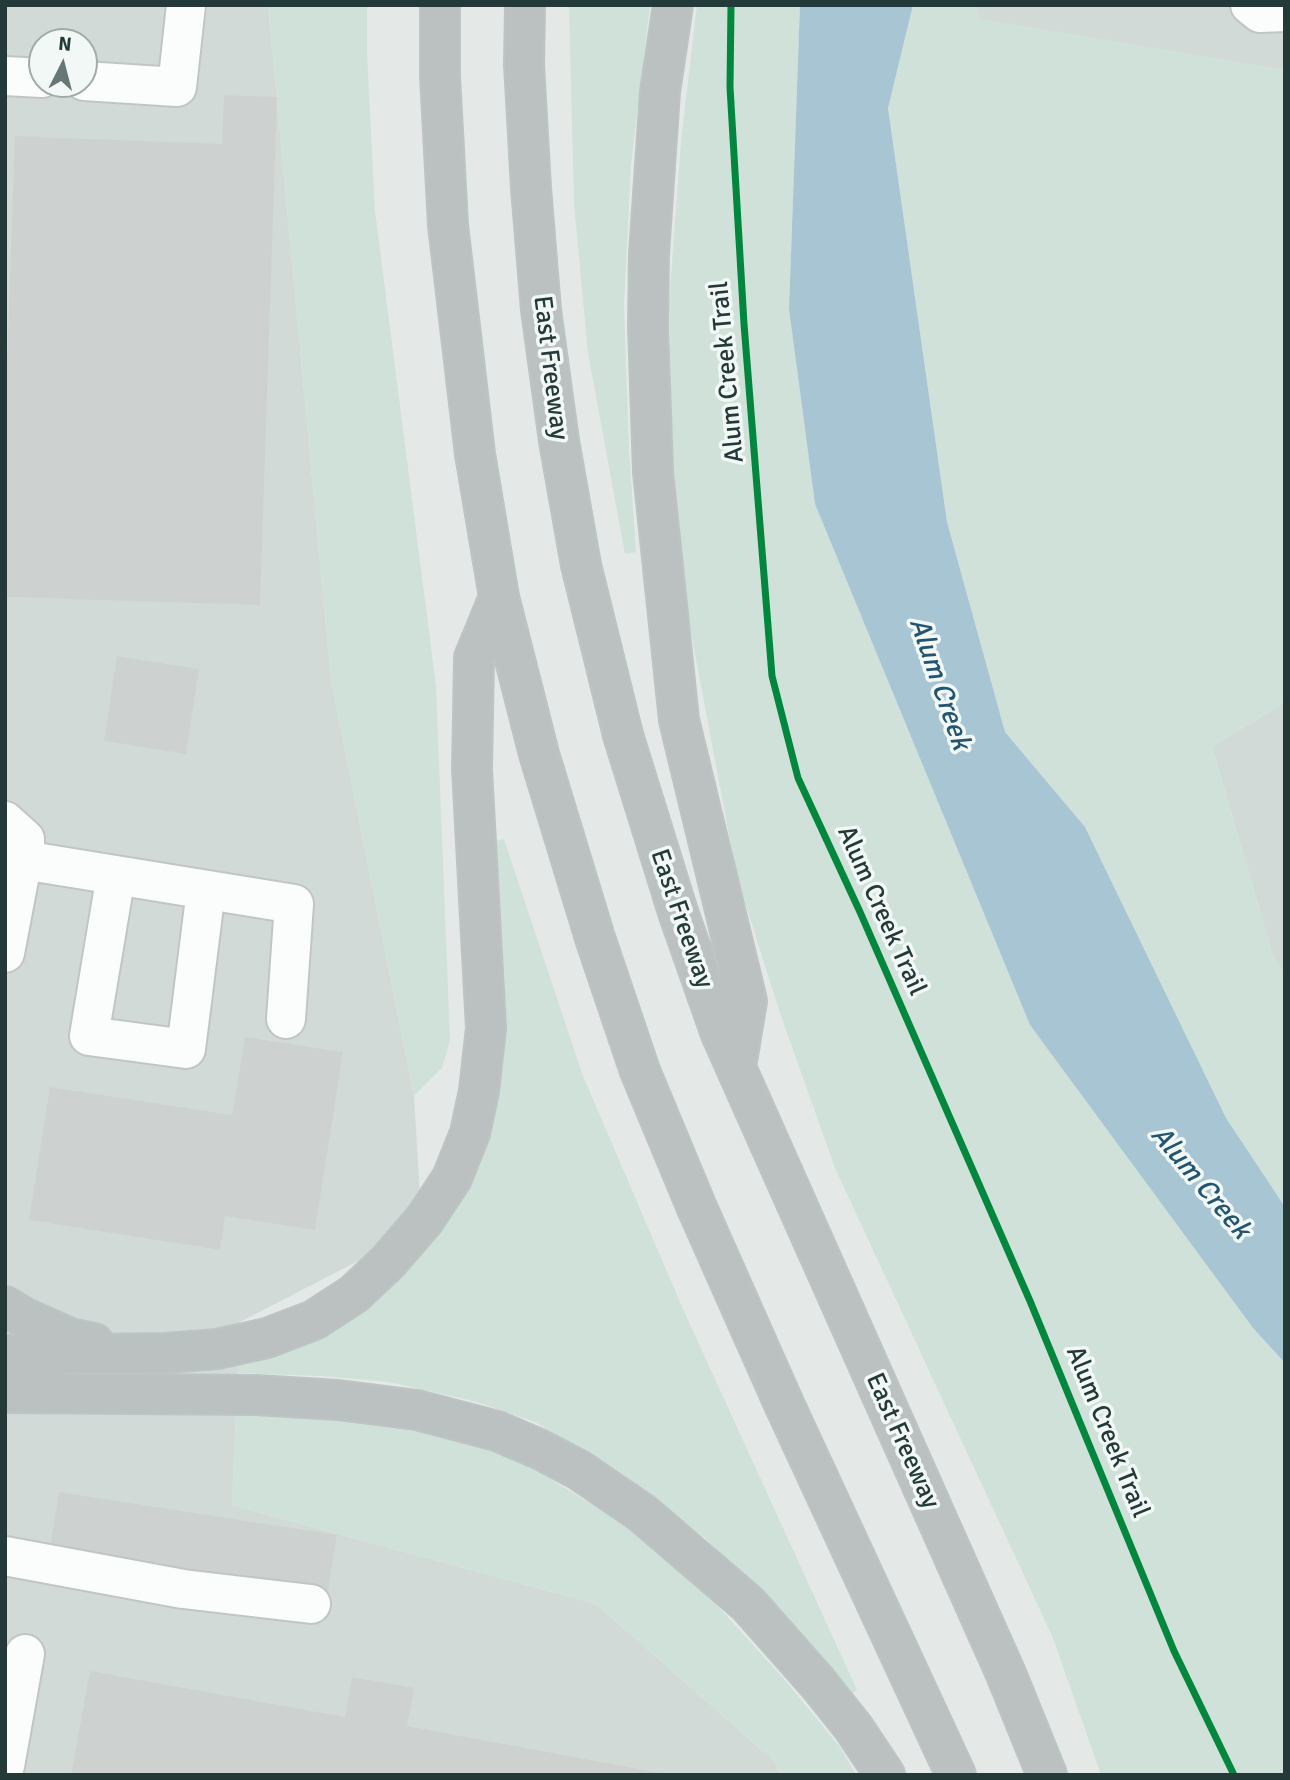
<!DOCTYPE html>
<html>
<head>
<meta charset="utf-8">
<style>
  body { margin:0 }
  #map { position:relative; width:1290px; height:1780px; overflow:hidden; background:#e4e9e8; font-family:Signika,sans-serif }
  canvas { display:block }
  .frame { position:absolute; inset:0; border:7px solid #243a39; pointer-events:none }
  .north { position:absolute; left:28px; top:28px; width:70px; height:70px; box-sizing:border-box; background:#f2f8f6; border:2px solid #a0acaa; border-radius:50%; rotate:6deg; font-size:19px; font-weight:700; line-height:28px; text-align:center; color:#243a39 }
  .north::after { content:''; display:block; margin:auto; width:24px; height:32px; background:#677776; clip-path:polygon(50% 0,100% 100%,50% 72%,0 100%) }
</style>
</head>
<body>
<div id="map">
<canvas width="1290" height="1780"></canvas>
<div class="frame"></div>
<div class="north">N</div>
</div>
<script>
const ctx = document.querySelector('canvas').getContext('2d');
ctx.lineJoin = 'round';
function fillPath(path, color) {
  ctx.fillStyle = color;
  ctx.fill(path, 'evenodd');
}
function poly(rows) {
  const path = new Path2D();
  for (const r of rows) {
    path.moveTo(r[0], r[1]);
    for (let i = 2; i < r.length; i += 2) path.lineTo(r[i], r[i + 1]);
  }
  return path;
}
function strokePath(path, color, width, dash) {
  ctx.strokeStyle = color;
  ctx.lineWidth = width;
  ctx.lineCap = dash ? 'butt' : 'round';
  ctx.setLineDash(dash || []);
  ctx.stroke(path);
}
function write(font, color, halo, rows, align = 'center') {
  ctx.font = font + ' Signika,sans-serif';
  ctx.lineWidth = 7;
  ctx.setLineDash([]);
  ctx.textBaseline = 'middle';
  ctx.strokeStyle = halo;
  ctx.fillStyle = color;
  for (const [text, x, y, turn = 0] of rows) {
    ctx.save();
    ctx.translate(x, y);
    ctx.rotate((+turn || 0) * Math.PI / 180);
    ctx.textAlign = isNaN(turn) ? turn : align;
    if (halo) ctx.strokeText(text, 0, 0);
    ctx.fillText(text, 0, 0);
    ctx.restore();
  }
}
const built = poly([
  [5,5,268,5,331,680,414,1096,420,1194,364,1258,240,1322,232,1505,596,1604,774,1761,780,1775,5,1775],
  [42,42,84,42,84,84,42,84],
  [975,5,1285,5,1285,70,981,19],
  [1285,702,1285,975,1273,956,1212,747]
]);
const green = poly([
  [268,5,367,5,367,52,375,211,436,686,450,1040,442,1068,414,1096,331,680],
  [569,5,650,5,631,165,624,304,629,451,636,552,625,554,588,353,574,204],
  [697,5,800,5,789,309,815,504,1030,1025,1253,1328,1285,1363,1285,1775,1101,1775,1053,1638,835,1168,780,1013,737,877,682,585,672,446,669,303,681,141],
  [913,5,975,5,982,19,1285,70,1285,702,1212,747,1273,956,1285,975,1285,1207,1226,1118,1085,827,1005,732,947,522,888,108],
  [504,839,583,1076,683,1309,857,1690,849,1695,795,1629,705,1538,624,1477,535,1422,477,1402,389,1382,321,1376,238,1373,238,1361,393,1280,442,1229,471,1177,492,1116,505,1046,488,843],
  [236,1415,364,1419,436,1429,485,1445,549,1478,622,1523,703,1590,783,1678,840,1747,856,1775,780,1775,774,1761,596,1604,232,1505]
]);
const water = poly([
  [800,5,913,5,888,108,947,522,1005,732,1085,827,1226,1118,1285,1207,1285,1363,1253,1328,1030,1025,815,504,789,309]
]);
const building = poly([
  [224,95,277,97,260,605,5,597,5,418,15,136,222,144],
  [117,656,199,669,186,754,104,741],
  [245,1037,343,1052,315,1230,225,1216,220,1250,29,1220,50,1087,232,1115],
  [59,1492,337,1535,328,1591,50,1549],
  [90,1671,345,1717,352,1677,414,1688,407,1726,671,1775,71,1775]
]);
const minor = poly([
  [1250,5,1260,13,1285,12],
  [5,76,42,78],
  [84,81,177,87,186,5],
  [5,821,25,839,25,848,5,953],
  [23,860,294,904,286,1019],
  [116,875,89,1036,186,1049,206,890],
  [5,1556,183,1589,311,1604],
  [5,1766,25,1654]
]);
const highway = poly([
  [440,5,440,76,448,225,475,454,499,597,539,754,595,938,640,1071,697,1208,784,1404,956,1775],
  [525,5,524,65,531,188,541,310,559,441,581,565,623,735,678,912,721,1034,1006,1674,1047,1775],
  [673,5,660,92,649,254,648,326,653,472,679,720,747,1001,736,1067],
  [5,1306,25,1318,70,1338,94,1343],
  [5,1355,166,1353,217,1349,267,1338,314,1320,354,1294,388,1262,425,1219,452,1178,470,1133,479,1091,486,1028,472,769,474,658,499,597],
  [5,1393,256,1395,338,1400,417,1410,497,1431,539,1449,579,1470,642,1513,748,1604,817,1682,853,1727,885,1775]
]);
const cycleway = poly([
  [731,5,730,87,744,324,772,676,798,778,860,912,1030,1301,1174,1651,1234,1775]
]);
const streetNames = [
  ["East Freeway",550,368,83],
  ["Alum Creek Trail",728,372,-95],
  ["Alum Creek Trail",881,911,66],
  ["East Freeway",681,919,71],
  ["Alum Creek Trail",1107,1432,68],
  ["East Freeway",902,1441,66]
];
const waterNames = [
  ["Alum Creek",939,684,71],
  ["Alum Creek",1200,1183,50]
];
fillPath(built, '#d2dad8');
fillPath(green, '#cfe1d8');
fillPath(water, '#a8c5d4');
fillPath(building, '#cdd2d1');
strokePath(minor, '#c1c6c5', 42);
strokePath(highway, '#bdc4c4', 42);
strokePath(minor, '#fbfcfc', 38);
strokePath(highway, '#bbc1c1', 38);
strokePath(cycleway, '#00873e', 7);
write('26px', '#243a39', '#f2f8f6', streetNames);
write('italic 28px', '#235571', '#f2f8f6', waterNames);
</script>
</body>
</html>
